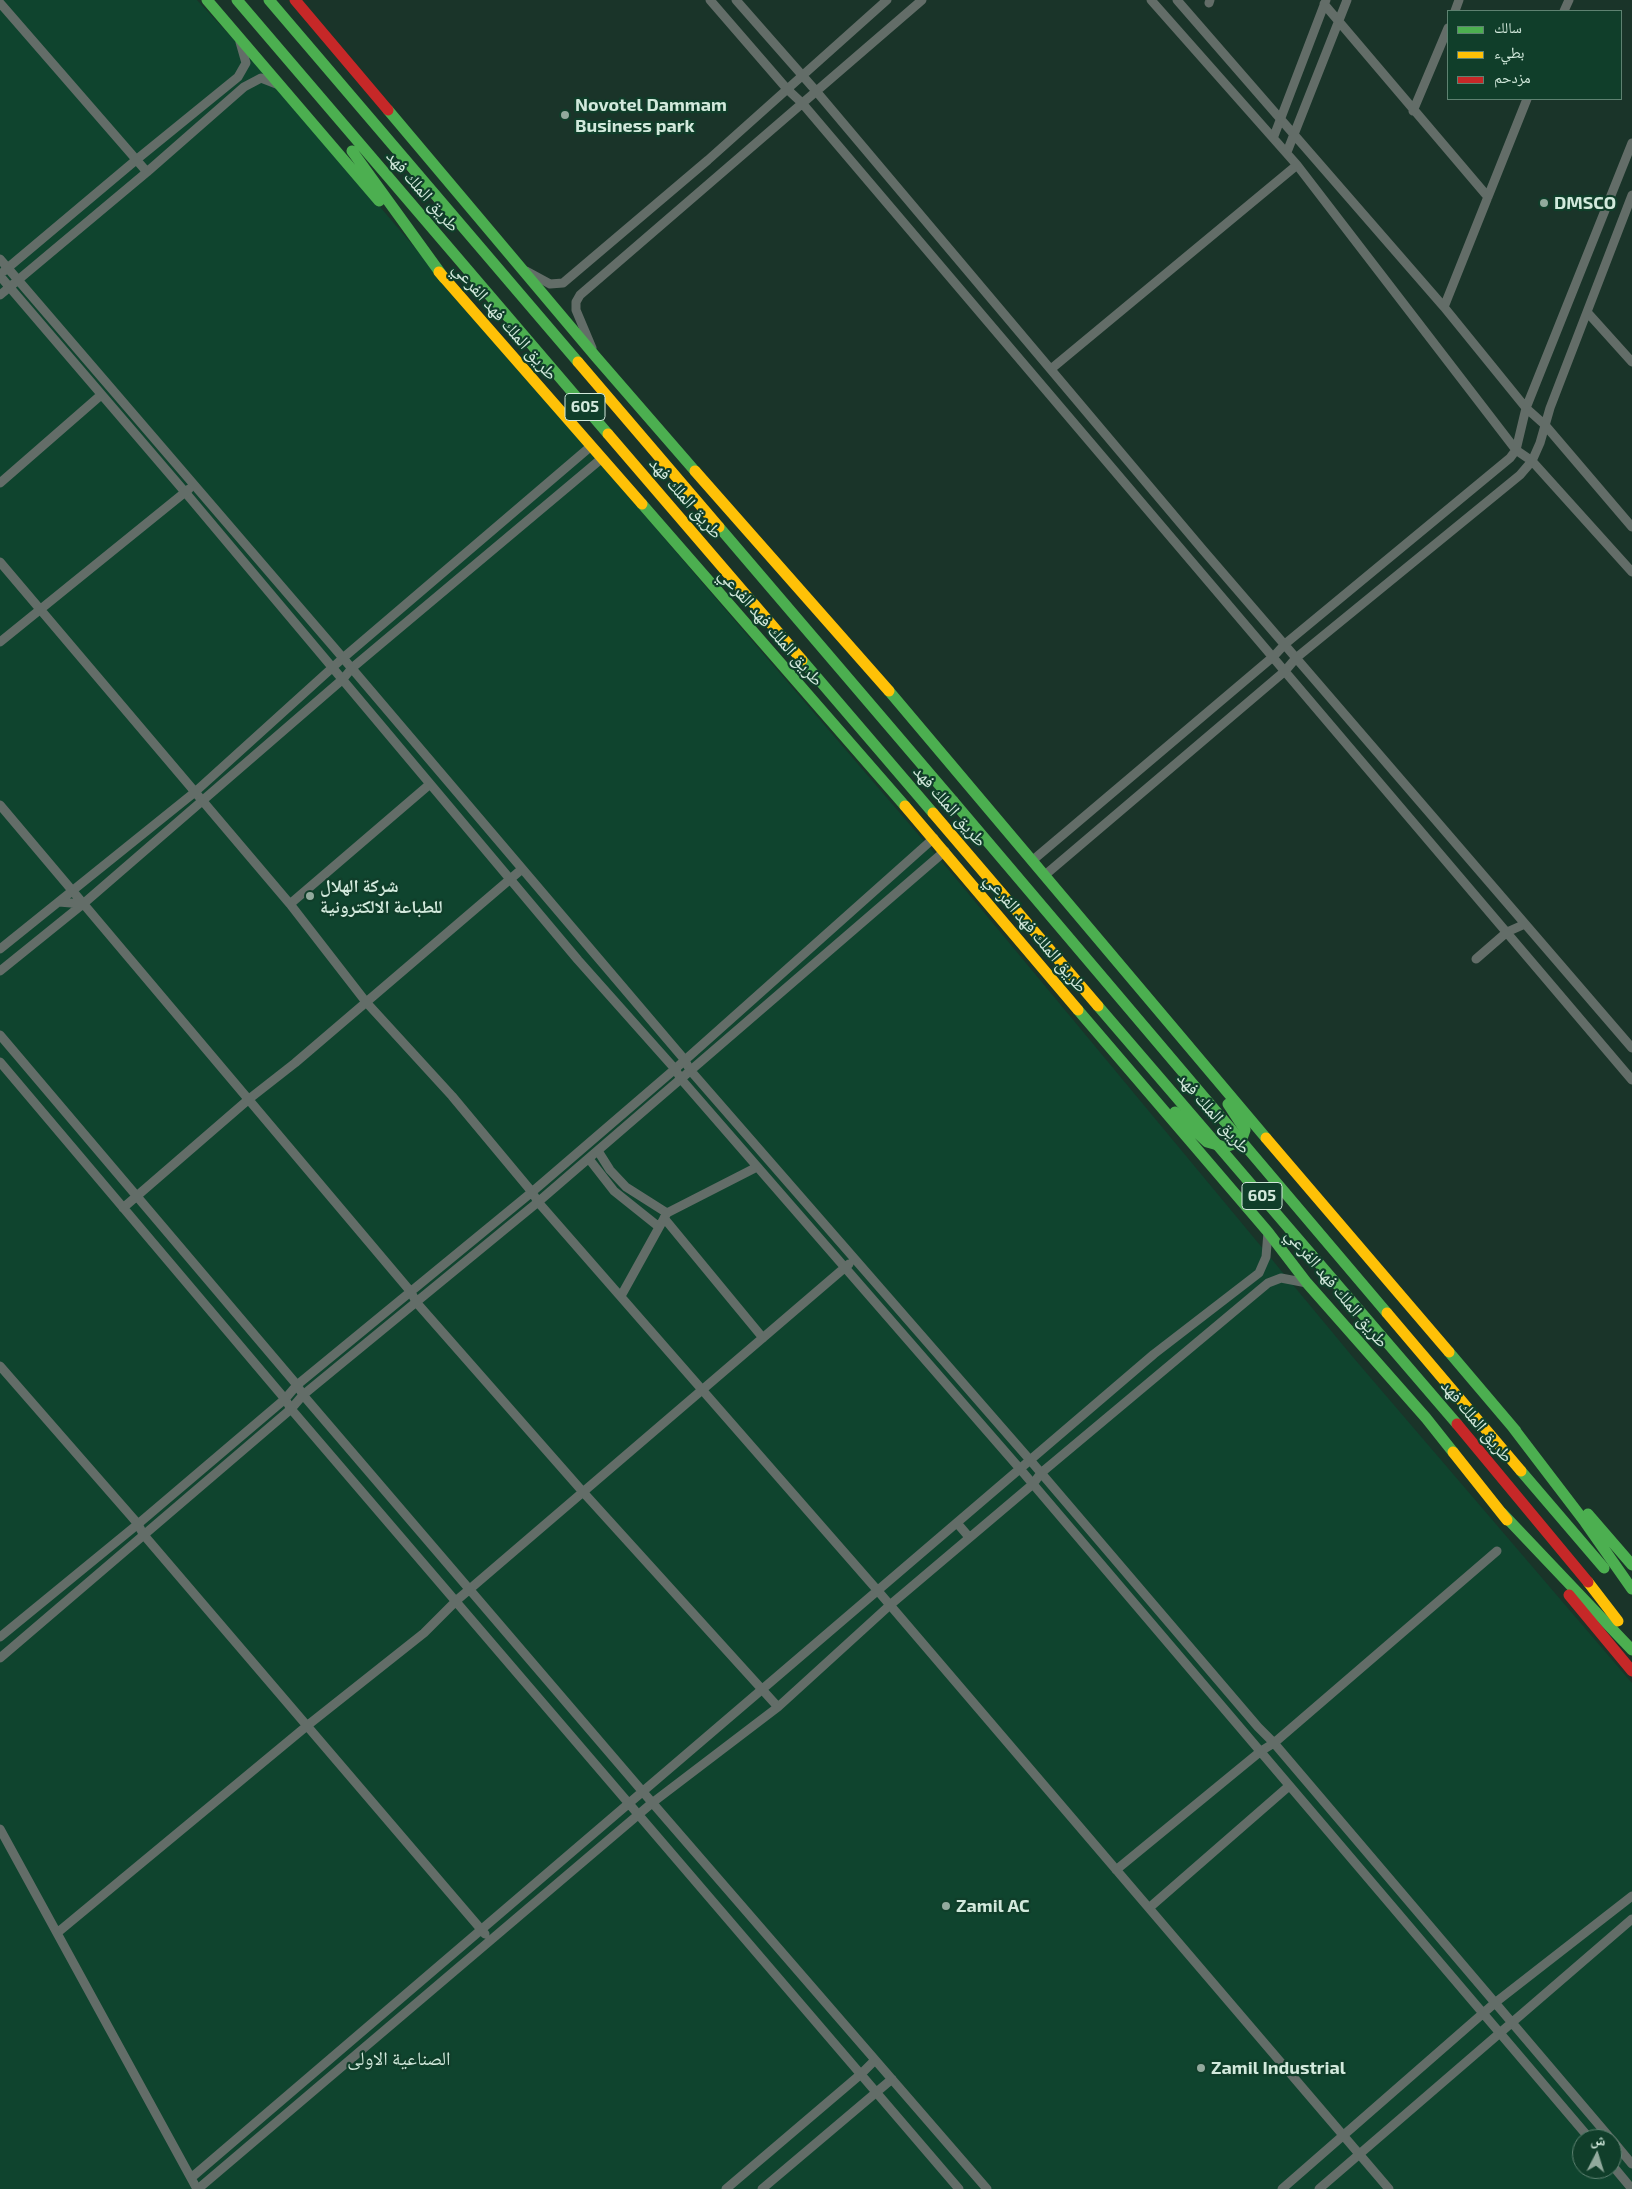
<!DOCTYPE html>
<html>
<head>
<meta charset="utf-8">
<style>
  body { margin:0 }
  #map { position:relative; width:1632px; height:2189px; overflow:hidden; background:#1a3429; font-family:"Exo 2","Noto Naskh Arabic",sans-serif }
  canvas { display:block }
  .legend { position:absolute; left:1447px; top:10px; width:175px; height:90px; box-sizing:border-box; background:#103e2a; border:1px solid #5e8271; margin:0; padding:6px 9px; list-style:none; font-size:15px; color:#d2e9dc }
  .legend li { display:flex; align-items:center; gap:10px; height:25px }
  .legend b { width:25px; border:1px solid #5e8271 }
  .north { position:absolute; left:1572px; top:2129px; width:50px; height:50px; box-sizing:border-box; background:#103e2a; border:1px solid #5e8271; border-radius:50%; rotate:5deg; font-size:14px; font-weight:700; line-height:20px; text-align:center; color:#d2e9dc }
  .north::after { content:''; display:block; margin:auto; width:18px; height:22px; background:#92aa9d; clip-path:polygon(50% 0,100% 100%,50% 72%,0 100%) }
</style>
</head>
<body>
<div id="map">
<canvas width="1632" height="2189"></canvas>
<ul class="legend">
<li><b style="height:6px;background:#4caf50"></b>سالك</li>
<li><b style="height:6px;background:#ffc107"></b>بطيء</li>
<li><b style="height:6px;background:#c62828"></b>مزدحم</li>
</ul>
<div class="north">ش</div>
</div>
<script>
const ctx = document.querySelector('canvas').getContext('2d');
ctx.lineJoin = 'round';
function fillPath(path, color) {
  ctx.fillStyle = color;
  ctx.fill(path, 'evenodd');
}
function poly(rows) {
  const path = new Path2D();
  for (const r of rows) {
    path.moveTo(r[0], r[1]);
    for (let i = 2; i < r.length; i += 2) path.lineTo(r[i], r[i + 1]);
  }
  return path;
}
function strokePath(path, color, width, dash) {
  ctx.strokeStyle = color;
  ctx.lineWidth = width;
  ctx.lineCap = dash ? 'butt' : 'round';
  ctx.setLineDash(dash || []);
  ctx.stroke(path);
}
function write(font, color, halo, rows, align = 'center') {
  ctx.font = font + ' "Exo 2","Noto Naskh Arabic",sans-serif';
  ctx.lineWidth = 4.5;
  ctx.setLineDash([]);
  ctx.textBaseline = 'middle';
  ctx.strokeStyle = halo;
  ctx.fillStyle = color;
  for (const [text, x, y, turn = 0] of rows) {
    ctx.save();
    ctx.translate(x, y);
    ctx.rotate((+turn || 0) * Math.PI / 180);
    ctx.textAlign = isNaN(turn) ? turn : align;
    if (halo) ctx.strokeText(text, 0, 0);
    ctx.fillText(text, 0, 0);
    ctx.restore();
  }
}
const built = poly([
  [0,0,197,0,266,74,948,869,1352,1356,1632,1683,1632,2189,0,2189],
  [1582,2139,1612,2139,1612,2169,1582,2169]
]);
const street = poly([
  [710,0,787,89,802,103,1632,1080],
  [736,0,816,91,1203,550,1632,1048],
  [1151,0,1297,165,1516,450,1532,461,1632,572],
  [1177,0,1444,307,1526,408,1545,425,1632,527],
  [0,3,147,172],
  [1209,3,1210,0],
  [1324,4,1488,197],
  [1455,11,1459,0],
  [1564,11,1569,0],
  [1413,111,1448,28],
  [1274,136,1326,0],
  [1287,152,1347,0],
  [0,259,343,658,684,1059,690,1070,1030,1460,1258,1727,1274,1743,1611,2139],
  [4,271,136,160,238,77,246,63,240,42],
  [526,271,550,284,563,283,708,160,887,0],
  [0,276,185,492,578,960,675,1069,681,1079,1021,1470,1590,2139],
  [0,295,147,172,244,87,261,78,279,85],
  [1444,307,1527,99],
  [1587,312,1632,362],
  [592,348,576,310,576,302,580,295,922,0],
  [1051,369,1297,165],
  [0,483,101,395],
  [0,562,290,904,366,1002,452,1096,532,1192,538,1202,878,1591,1389,2189],
  [0,642,189,489],
  [0,805,411,1292,416,1302,583,1492,778,1707],
  [1033,860,1274,656,1285,644,1510,458,1516,450,1526,408,1632,143],
  [1045,875,1285,671,1296,658,1520,475,1532,461,1540,443,1550,408,1632,195],
  [59,902,83,904],
  [290,904,430,784],
  [0,949,195,792,343,658,590,447],
  [1476,959,1507,932,1525,924],
  [0,971,83,904,343,679,352,668,601,459],
  [0,1035,297,1385,303,1395,643,1792,987,2189],
  [0,1062,285,1399,291,1409,959,2189],
  [598,1151,610,1170,626,1187,667,1213],
  [589,1159,614,1191,659,1227],
  [123,1208,249,1099,295,1063,522,869],
  [664,1218,763,1338],
  [621,1296,667,1213,757,1167],
  [0,1366,138,1524,143,1534,485,1934],
  [957,1523,969,1537],
  [0,1637,138,1524,285,1399,297,1385,532,1192,675,1069,934,838],
  [0,1658,291,1409,303,1395,538,1202,945,851],
  [0,1829,197,2189],
  [1116,1870,1261,1751,1274,1743,1497,1551],
  [1149,1908,1289,1786],
  [57,1933,308,1725,424,1633,457,1600,849,1264],
  [1612,2140,1632,2164],
  [1612,2165,1632,2189],
  [191,2178,1154,1354,1259,1273,1266,1257,1268,1232],
  [198,2189,652,1803,778,1707,890,1605,1033,1484,1041,1473,1268,1283,1281,1278,1307,1283],
  [726,2189,861,2074,875,2060],
  [762,2189,892,2079],
  [1282,2189,1496,2002,1632,1896],
  [1319,2189,1632,1919]
]);
const fast = poly([
  [207,0,379,201],
  [237,0,608,434],
  [269,0,578,362],
  [388,110,596,357,695,471],
  [352,151,444,278],
  [642,504,905,806],
  [719,527,953,801],
  [802,660,933,813],
  [889,691,1266,1138],
  [1078,1010,1268,1232,1307,1283,1426,1418,1453,1452],
  [1175,1112,1207,1142,1225,1147,1241,1141,1245,1130,1228,1104],
  [1449,1352,1516,1431],
  [1511,1425,1585,1522,1632,1589],
  [1502,1513,1632,1650],
  [1588,1514,1632,1565]
]);
const slow = poly([
  [439,272,642,504],
  [578,362,719,527],
  [608,434,802,660],
  [695,471,889,691],
  [905,806,1078,1010],
  [1266,1138,1449,1352],
  [1453,1452,1507,1520],
  [1588,1582,1618,1621]
]);
const jam = poly([
  [295,0,388,110],
  [1569,1595,1632,1671]
]);
const fastBridge = poly([
  [953,801,1387,1313],
  [1098,1006,1457,1424],
  [1521,1471,1604,1568]
]);
const slowBridge = poly([
  [933,813,1098,1006],
  [1387,1313,1521,1471]
]);
const jamBridge = poly([
  [1457,1424,1588,1582]
]);
const markers = [
  [565,115,5,"#92aa9d"],
  [1544,203,5,"#92aa9d"],
  [310,896,5,"#92aa9d"],
  [946,1906,5,"#92aa9d"],
  [1201,2068,5,"#92aa9d"]
];
const shields = [
  [585,407,40],
  [1262,1196,40]
];
const shieldNames = [
  ["605",585,407],
  ["605",1262,1196]
];
const poiNames = [
  ["Novotel Dammam",575,105],
  ["Business park",575,126],
  ["DMSCO",1554,203],
  ["شركة الهلال",320,886],
  ["للطباعة الالكترونية",320,907],
  ["Zamil AC",956,1906],
  ["Zamil Industrial",1211,2068]
];
const streetNames = [
  ["طريق الملك فهد",423,191,49],
  ["طريق الملك فهد الفرعي",505,321,49],
  ["طريق الملك فهد",686,498,49],
  ["طريق الملك فهد الفرعي",771,627,49],
  ["طريق الملك فهد",950,806,49],
  ["طريق الملك فهد الفرعي",1036,933,50],
  ["طريق الملك فهد",1214,1113,49],
  ["طريق الملك فهد الفرعي",1337,1288,50],
  ["طريق الملك فهد",1477,1421,50]
];
const neighbourhoodNames = [
  ["الصناعية الاولى",399,2059]
];
fillPath(built, '#0f442e');
strokePath(street, '#636d68', 9);
strokePath(fast, '#4caf50', 11);
strokePath(slow, '#ffc107', 11);
strokePath(jam, '#c62828', 11);
strokePath(fastBridge, '#4caf50', 11);
strokePath(slowBridge, '#ffc107', 11);
strokePath(jamBridge, '#c62828', 11);
for (const [x, y, r, color] of markers) {
  const dot = new Path2D();
  dot.arc(x, y, r, 0, 2 * Math.PI);
  ctx.fillStyle = color;
  ctx.fill(dot);
  strokePath(dot, '#103e2a', 2);
}
for (const [x, y, w] of shields) {
  const box = new Path2D();
  box.roundRect(x - w / 2, y - 13.5, w, 27, 4);
  ctx.fillStyle = '#103e2a';
  ctx.fill(box);
  strokePath(box, '#d2e9dc', 1);
}
write('bold 16px', '#d2e9dc', null, shieldNames);
write('bold 18px', '#d2e9dc', '#103e2a', poiNames, 'left');
write('18px', '#d2e9dc', '#103e2a', streetNames);
write('19px', '#d2e9dc', '#103e2a', neighbourhoodNames);
</script>
</body>
</html>
